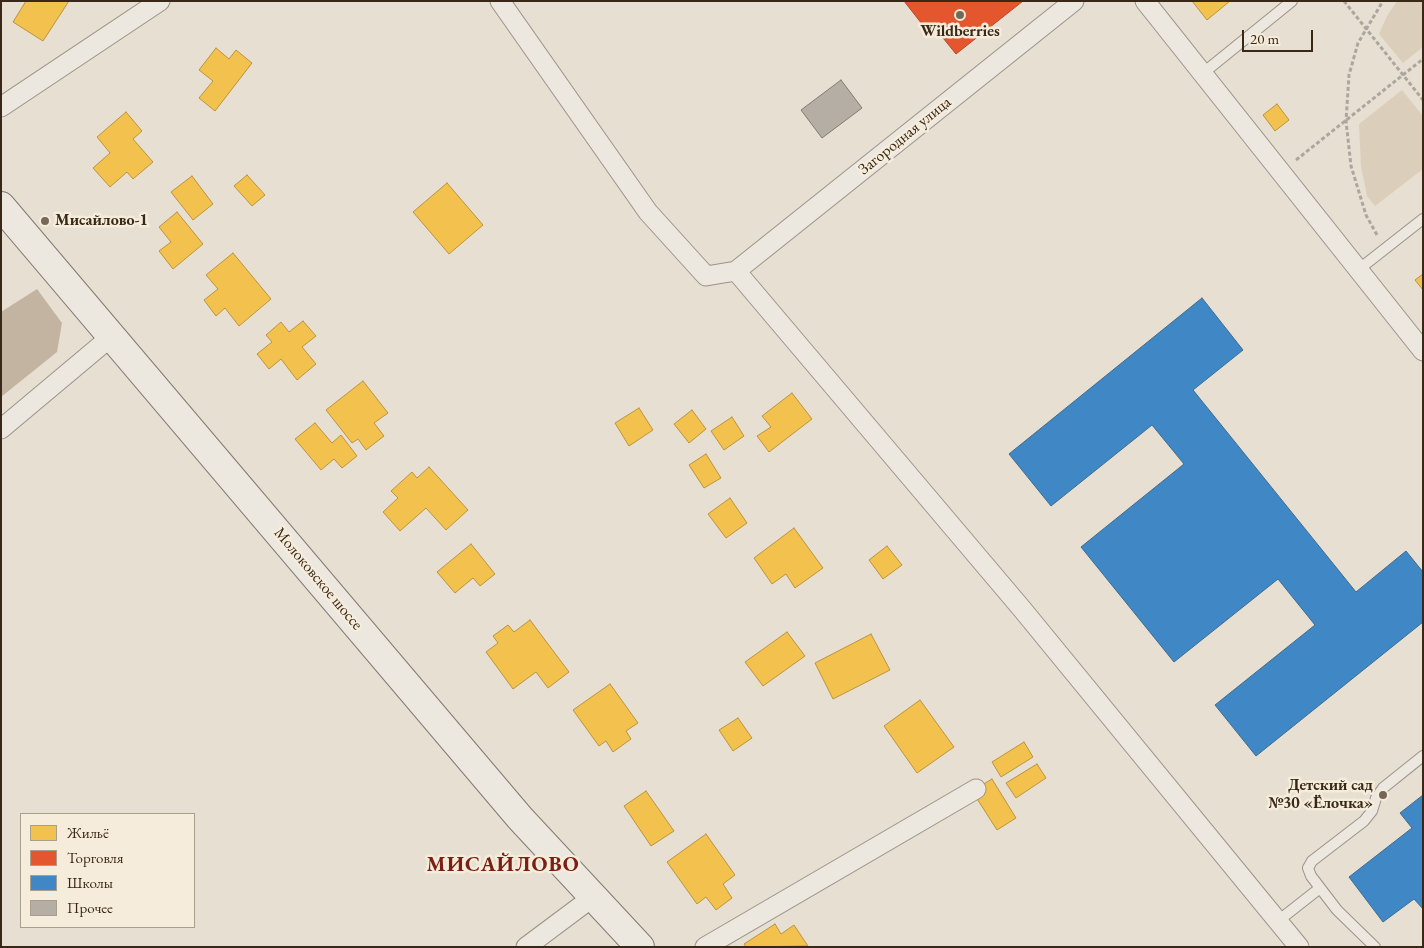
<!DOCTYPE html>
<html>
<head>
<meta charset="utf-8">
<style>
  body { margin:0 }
  #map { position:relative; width:1424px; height:948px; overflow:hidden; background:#e7dfd1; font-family:"EB Garamond",serif }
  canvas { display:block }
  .frame { position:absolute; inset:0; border:2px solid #392817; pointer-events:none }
  .legend { position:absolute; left:20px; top:813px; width:175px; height:115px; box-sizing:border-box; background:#f5ecdb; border:1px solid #aa9e8d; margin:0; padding:6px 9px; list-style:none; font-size:15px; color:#392817 }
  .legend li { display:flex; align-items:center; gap:10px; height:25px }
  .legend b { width:25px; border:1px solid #aa9e8d }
  .scale { position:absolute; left:1242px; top:30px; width:71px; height:22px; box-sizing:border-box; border:2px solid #392817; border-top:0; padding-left:6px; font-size:15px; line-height:18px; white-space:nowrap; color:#392817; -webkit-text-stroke:4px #f5ecdb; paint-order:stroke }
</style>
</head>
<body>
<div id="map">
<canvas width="1424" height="948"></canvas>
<div class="frame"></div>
<ul class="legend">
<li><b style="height:14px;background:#f2c14e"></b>Жильё</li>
<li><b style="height:14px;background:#e4572e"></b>Торговля</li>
<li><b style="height:14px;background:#3f88c5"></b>Школы</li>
<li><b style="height:14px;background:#b5aea4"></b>Прочее</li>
</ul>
<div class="scale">20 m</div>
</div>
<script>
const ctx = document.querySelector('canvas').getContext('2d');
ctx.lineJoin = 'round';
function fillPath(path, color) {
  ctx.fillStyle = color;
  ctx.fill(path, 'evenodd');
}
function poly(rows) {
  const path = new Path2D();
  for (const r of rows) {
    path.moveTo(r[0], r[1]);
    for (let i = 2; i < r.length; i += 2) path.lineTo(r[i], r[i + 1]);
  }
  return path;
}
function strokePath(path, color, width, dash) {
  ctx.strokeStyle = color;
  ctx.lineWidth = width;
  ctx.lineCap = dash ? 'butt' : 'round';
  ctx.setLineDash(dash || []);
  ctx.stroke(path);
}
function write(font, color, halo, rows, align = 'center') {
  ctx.font = font + ' "EB Garamond",serif';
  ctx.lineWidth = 5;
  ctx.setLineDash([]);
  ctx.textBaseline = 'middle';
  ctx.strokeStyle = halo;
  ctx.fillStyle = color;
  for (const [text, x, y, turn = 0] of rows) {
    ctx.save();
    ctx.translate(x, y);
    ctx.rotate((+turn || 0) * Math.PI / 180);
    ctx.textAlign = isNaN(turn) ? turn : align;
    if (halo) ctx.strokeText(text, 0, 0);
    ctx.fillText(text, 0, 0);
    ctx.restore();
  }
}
const green = poly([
  [1397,1,1423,1,1423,47,1403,63,1379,34,1387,16],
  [1402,90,1423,116,1423,169,1375,206,1367,196,1361,166,1359,124]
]);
const water = poly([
  [37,289,62,323,57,352,1,397,1,312]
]);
const homes = poly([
  [26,1,69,1,43,41,13,22,26,1],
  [1192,1,1230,1,1207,20,1192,1],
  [216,48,229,59,236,50,252,63,215,111,199,98,213,81,199,70,216,48],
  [1277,104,1289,120,1275,131,1263,115,1277,104],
  [126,112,142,131,133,139,153,162,133,179,127,172,110,187,93,168,110,153,97,137,126,112],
  [247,175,265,195,252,206,234,186,247,175],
  [192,176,213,204,193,220,171,192,192,176],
  [447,183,483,225,449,254,413,212,447,183],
  [177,212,203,244,173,269,159,251,171,242,159,227,177,212],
  [233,253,271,299,239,326,225,308,216,316,204,300,218,289,206,275,233,253],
  [1423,274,1423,290,1415,280,1423,274],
  [303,321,316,336,302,347,316,364,297,380,281,359,269,369,257,354,272,342,266,335,281,322,289,332,303,321],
  [363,381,388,413,374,423,384,436,366,450,358,439,352,443,326,410,363,381],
  [792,393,812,419,769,452,757,436,771,427,762,416,792,393],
  [639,408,653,430,629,446,615,423,639,408],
  [692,410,706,429,689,443,674,424,692,410],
  [732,417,744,436,724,450,711,431,732,417],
  [315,423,332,443,341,435,357,456,342,468,334,459,321,470,295,439,315,423],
  [706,454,721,478,704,488,689,465,706,454],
  [429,467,468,510,446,530,426,508,400,531,383,512,398,498,391,491,412,472,417,478,429,467],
  [730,498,747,523,726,538,708,514,730,498],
  [794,528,823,568,795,588,786,574,772,584,754,558,794,528],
  [471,544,495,574,480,586,473,578,455,593,437,572,471,544],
  [887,546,902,565,883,579,869,560,887,546],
  [530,620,569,672,548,688,536,672,513,689,486,652,498,643,493,636,508,625,514,632,530,620],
  [787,632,805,656,763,686,745,662,787,632],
  [871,634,890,670,833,699,815,663,871,634],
  [610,684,638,723,626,731,631,739,613,752,606,741,599,746,573,710,610,684],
  [920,700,954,747,917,773,884,726,920,700],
  [738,718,752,738,733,751,719,730,738,718],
  [1024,742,1033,757,1001,777,992,762,1024,742],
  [1037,764,1046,778,1016,798,1006,783,1037,764],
  [992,779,1016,818,997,830,972,791,992,779],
  [646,791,674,831,651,846,624,806,646,791],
  [706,834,735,875,723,884,732,898,716,910,706,897,697,904,667,862,706,834],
  [775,924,781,934,794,925,808,946,746,947,744,944,775,924]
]);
const shops = poly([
  [904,1,1023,1,956,54,935,28,929,33,904,1]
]);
const schools = poly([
  [1202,298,1243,350,1193,390,1356,592,1406,551,1423,572,1423,622,1256,756,1215,705,1315,625,1278,579,1174,662,1081,547,1184,464,1152,425,1051,506,1009,454,1202,298],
  [1423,795,1423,909,1414,899,1383,922,1349,877,1412,828,1400,813,1423,795]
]);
const building = poly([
  [841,80,862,108,822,138,801,110,841,80]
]);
const path = poly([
  [1344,1,1423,100],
  [1296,160,1423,59],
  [1377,235,1366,215,1351,166,1346,121,1349,75,1358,43,1383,1]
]);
const service = poly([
  [1202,74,1292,1],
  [1358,270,1423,219],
  [1278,921,1320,888],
  [1375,947,1337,910,1311,876,1308,868,1312,861,1364,821,1372,811,1376,798,1383,788,1423,756]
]);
const minor = poly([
  [500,1,648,212,706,276,736,271,1074,1],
  [1145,1,1423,351],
  [1,107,160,1],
  [736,271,1022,609,1299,947],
  [1,429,112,336],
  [526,947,593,897],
  [705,947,976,789]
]);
const secondary = poly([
  [1,206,520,818,640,947]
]);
const markers = [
  [960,15,5,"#766858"],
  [45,221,5,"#766858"],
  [1383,795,5,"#766858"]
];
const poiNames = [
  ["Wildberries",960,32],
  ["Мисайлово-1",55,221,"left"],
  ["Детский сад",1373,786,"right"],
  ["№30 «Ёлочка»",1373,804,"right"]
];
const streetNames = [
  ["Загородная улица",905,136,-39],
  ["Молоковское шоссе",318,579,50]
];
const districtNames = [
  ["МИСАЙЛОВО",503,865]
];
fillPath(green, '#dbcfbc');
fillPath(water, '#c2b4a1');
fillPath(homes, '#f2c14e');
strokePath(homes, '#ba933e', 1);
fillPath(shops, '#e4572e');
strokePath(shops, '#b14927', 1);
fillPath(schools, '#3f88c5');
strokePath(schools, '#3d6b91', 1);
fillPath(building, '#b5aea4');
strokePath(building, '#817a71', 1);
strokePath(service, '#9a938a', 12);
strokePath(minor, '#9a938a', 21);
strokePath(secondary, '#817a71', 30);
strokePath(path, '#aca69f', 3, [4, 2.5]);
strokePath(service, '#ece8e0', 10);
strokePath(minor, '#ece8e0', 19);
strokePath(secondary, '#ece8e0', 28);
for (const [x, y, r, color] of markers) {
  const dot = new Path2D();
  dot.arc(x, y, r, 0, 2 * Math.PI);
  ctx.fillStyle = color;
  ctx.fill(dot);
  strokePath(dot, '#f5ecdb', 2);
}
write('bold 16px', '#392817', '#f5ecdb', poiNames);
write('16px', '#392817', '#f5ecdb', streetNames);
ctx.letterSpacing = '1px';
write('bold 21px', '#7a1f14', '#f5ecdb', districtNames);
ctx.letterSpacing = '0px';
</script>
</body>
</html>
